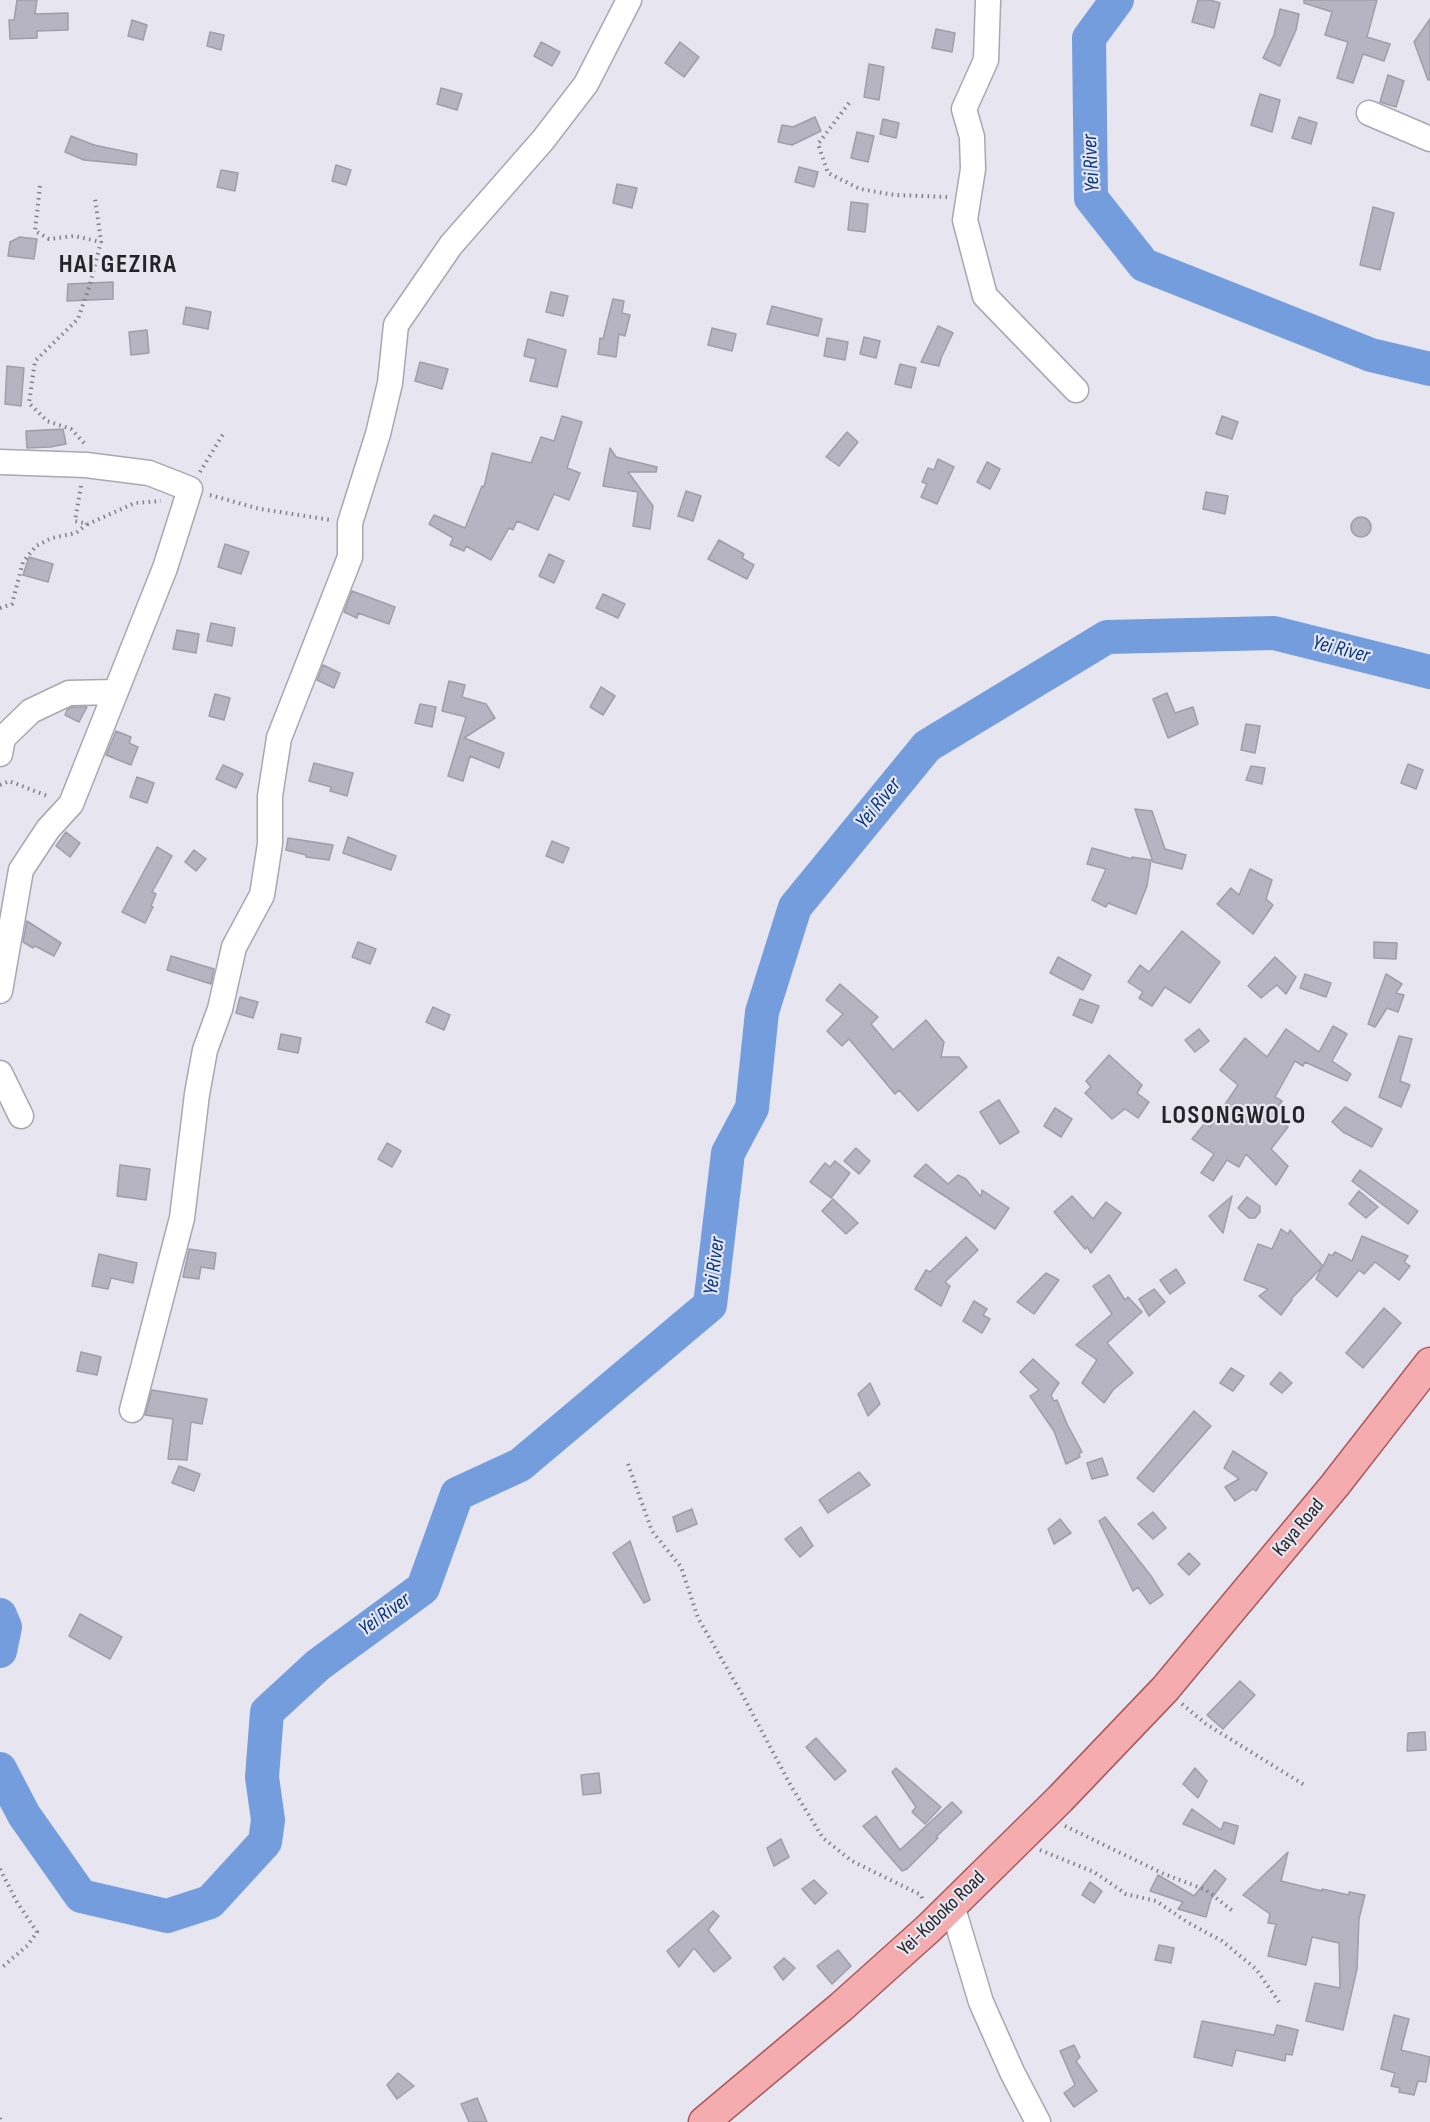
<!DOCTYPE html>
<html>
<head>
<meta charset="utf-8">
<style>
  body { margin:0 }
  canvas { display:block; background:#e6e5f0 }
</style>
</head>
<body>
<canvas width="1430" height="2122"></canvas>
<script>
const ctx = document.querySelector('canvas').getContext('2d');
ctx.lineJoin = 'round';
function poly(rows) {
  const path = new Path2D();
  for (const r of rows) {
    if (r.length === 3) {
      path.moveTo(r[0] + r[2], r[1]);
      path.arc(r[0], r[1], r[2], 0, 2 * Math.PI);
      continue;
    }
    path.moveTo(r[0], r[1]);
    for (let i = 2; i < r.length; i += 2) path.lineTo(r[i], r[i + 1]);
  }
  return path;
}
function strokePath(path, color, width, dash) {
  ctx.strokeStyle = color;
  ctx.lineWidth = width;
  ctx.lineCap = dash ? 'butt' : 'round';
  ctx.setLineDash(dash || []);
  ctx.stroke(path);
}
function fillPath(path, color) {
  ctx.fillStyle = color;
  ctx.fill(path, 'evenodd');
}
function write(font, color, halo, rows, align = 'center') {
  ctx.font = font + ' "Sofia Sans Condensed",sans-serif';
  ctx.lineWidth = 4.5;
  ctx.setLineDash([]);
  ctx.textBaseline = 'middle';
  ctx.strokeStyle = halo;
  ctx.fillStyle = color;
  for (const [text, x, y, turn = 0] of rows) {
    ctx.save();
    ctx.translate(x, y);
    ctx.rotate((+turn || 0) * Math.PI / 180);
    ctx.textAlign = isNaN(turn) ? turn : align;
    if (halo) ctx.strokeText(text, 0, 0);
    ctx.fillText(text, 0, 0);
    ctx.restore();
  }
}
const river = poly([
  [1117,0,1089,38,1091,198,1144,265,1371,355,1430,369],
  [0,1615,5,1627,0,1651],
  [0,1769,24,1815,81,1896,167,1916,210,1902,265,1842,268,1820,262,1777,267,1712,318,1665,423,1588,457,1494,520,1465,710,1305,728,1153,752,1108,762,1012,795,907,927,746,1107,637,1274,633,1430,672]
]);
const building = poly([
  [17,0,37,0,35,14,68,13,68,30,37,31,37,38,10,39,9,20,14,20,17,0],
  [1198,0,1210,0,1220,3,1214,28,1192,22,1198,0],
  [1304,0,1377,0,1367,37,1390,44,1384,61,1363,54,1353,83,1337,78,1348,42,1325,35,1332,12,1304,3,1304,0],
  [1280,9,1299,14,1296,30,1280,66,1263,58,1274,35,1280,9],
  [1430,19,1430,80,1428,80,1414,42,1430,19],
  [132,20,147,25,143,40,128,36,132,20],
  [936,29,955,33,952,52,932,48,936,29],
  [210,32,224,35,221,50,207,46,210,32],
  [541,42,560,52,552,66,534,56,541,42],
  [680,42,699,57,684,77,665,63,680,42],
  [869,64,884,67,879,100,864,97,869,64],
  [1388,75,1404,81,1396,107,1380,102,1388,75],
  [441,88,462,94,457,110,437,104,441,88],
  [1260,94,1280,100,1272,132,1251,125,1260,94],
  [815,117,821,131,792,145,778,142,782,125,793,127,815,117],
  [1299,117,1317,123,1311,144,1292,138,1299,117],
  [883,119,899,123,896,138,880,134,883,119],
  [857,132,874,136,868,162,851,158,857,132],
  [71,136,94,145,137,154,136,165,84,160,65,152,71,136],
  [336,165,351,170,346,185,332,181,336,165],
  [799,167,818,172,814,187,795,182,799,167],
  [221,170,238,173,235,191,217,187,221,170],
  [617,184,637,188,632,208,613,203,617,184],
  [851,202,868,204,865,232,848,230,851,202],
  [1373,207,1394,213,1380,270,1360,265,1373,207],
  [20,237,37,239,34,259,8,256,10,242,20,237],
  [113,282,113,299,67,301,68,284,113,282],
  [551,292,568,296,563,316,546,312,551,292],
  [613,299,624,301,622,313,630,315,625,336,619,334,616,357,598,354,600,338,603,339,613,299],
  [772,306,822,319,818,336,767,324,772,306],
  [186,307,211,312,208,329,183,324,186,307],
  [938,326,953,333,941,358,939,366,921,362,938,326],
  [712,328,736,334,732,351,708,345,712,328],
  [147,330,149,353,131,355,129,332,147,330],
  [864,337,880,341,876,358,860,354,864,337],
  [827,338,848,342,845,360,824,356,827,338],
  [528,339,566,350,557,387,530,381,536,359,524,356,528,339],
  [420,362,448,369,442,389,415,381,420,362],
  [900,364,916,368,911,388,895,384,900,364],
  [7,366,24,368,21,406,5,404,7,366],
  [562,416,582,422,567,468,580,473,569,500,554,494,538,530,517,521,513,530,509,528,491,560,466,546,464,551,450,545,453,538,429,524,434,515,465,528,482,486,484,487,492,453,531,463,541,437,554,441,562,416],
  [1222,416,1238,422,1232,439,1216,434,1222,416],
  [63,429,66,444,50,447,27,448,26,431,63,429],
  [847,432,858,442,839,466,826,457,847,432],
  [610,448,616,457,657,467,656,472,628,472,653,506,650,529,633,526,638,492,603,486,610,448],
  [938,459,954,467,937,504,921,497,927,484,922,482,928,468,934,470,938,459],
  [987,462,1000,469,990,489,977,482,987,462],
  [686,491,701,496,693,521,678,516,686,491],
  [1206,492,1228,496,1225,514,1203,509,1206,492],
  [1361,527,10],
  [719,540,744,554,742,558,754,565,747,579,708,559,719,540],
  [225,544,249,552,241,574,218,567,225,544],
  [549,554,564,561,554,583,539,576,549,554],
  [29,557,53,564,48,582,23,575,29,557],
  [352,591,395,607,389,624,358,613,357,618,344,612,352,591],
  [603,594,625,604,618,618,596,608,603,594],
  [211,623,235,628,232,646,207,641,211,623],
  [177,630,199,634,196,653,173,649,177,630],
  [323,665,340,673,334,688,317,680,323,665],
  [449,681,465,685,462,697,486,704,495,718,464,738,504,753,499,768,470,756,463,781,448,776,466,717,442,711,449,681],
  [601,687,615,696,603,715,590,707,601,687],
  [1167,693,1175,713,1193,707,1198,724,1168,738,1153,699,1167,693],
  [215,694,230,698,224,720,209,716,215,694],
  [420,704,436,707,432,727,415,723,420,704],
  [72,707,87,707,79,722,65,715,67,710,72,707],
  [1246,724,1260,726,1255,753,1241,750,1246,724],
  [116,731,131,737,129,743,138,747,131,765,106,755,116,731],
  [314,763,353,773,347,796,330,791,331,787,309,781,314,763],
  [1408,764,1423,770,1416,789,1401,783,1408,764],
  [223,765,243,774,236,788,216,779,223,765],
  [1251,766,1265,768,1262,784,1246,780,1251,766],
  [137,777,154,783,147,803,130,797,137,777],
  [1135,809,1152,811,1165,849,1186,855,1182,869,1153,862,1135,809],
  [66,832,80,843,70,857,56,846,66,832],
  [348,837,396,856,391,870,343,853,348,837],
  [288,838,333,845,329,860,306,857,306,855,286,850,288,838],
  [552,841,569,848,563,863,546,856,552,841],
  [157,847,172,856,152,892,156,894,151,906,153,907,145,923,122,912,157,847],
  [1092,848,1132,859,1132,857,1151,860,1147,886,1136,914,1108,903,1106,907,1092,900,1106,869,1087,864,1092,848],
  [194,850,206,859,196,871,185,862,194,850],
  [1250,869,1272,880,1266,899,1273,905,1253,934,1217,904,1231,888,1239,895,1250,869],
  [27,921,61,943,54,956,35,946,33,948,23,942,27,921],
  [1182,931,1220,962,1190,1003,1165,987,1152,1006,1139,998,1143,992,1128,982,1140,965,1149,972,1182,931],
  [358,942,376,949,370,964,352,957,358,942],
  [1374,942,1397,943,1396,959,1374,958,1374,942],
  [171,956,214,969,211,984,167,970,171,956],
  [1058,957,1091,975,1083,990,1050,973,1058,957],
  [1275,957,1296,977,1286,994,1277,985,1261,998,1248,986,1275,957],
  [1305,974,1331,983,1326,997,1300,988,1305,974],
  [1386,974,1402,984,1396,993,1404,995,1398,1012,1387,1008,1375,1027,1368,1024,1386,974],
  [840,984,878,1017,871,1024,893,1050,926,1020,944,1042,941,1057,959,1057,967,1067,918,1111,899,1090,895,1094,849,1039,842,1046,827,1031,843,1014,826,1000,840,984],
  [240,997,258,1002,253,1018,236,1013,240,997],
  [1080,999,1099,1006,1092,1023,1073,1015,1080,999],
  [433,1007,450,1015,444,1030,426,1022,433,1007],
  [1333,1026,1347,1034,1332,1061,1351,1074,1347,1081,1305,1062,1303,1066,1295,1061,1275,1097,1282,1101,1272,1115,1288,1127,1271,1149,1288,1166,1276,1185,1246,1154,1239,1167,1227,1160,1213,1181,1201,1173,1214,1154,1192,1139,1205,1123,1210,1127,1238,1085,1220,1070,1245,1038,1267,1057,1286,1029,1319,1052,1333,1026],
  [1199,1029,1209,1041,1195,1052,1185,1040,1199,1029],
  [281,1034,301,1038,298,1053,278,1049,281,1034],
  [1399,1036,1412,1039,1400,1081,1410,1085,1401,1107,1379,1097,1399,1036],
  [1109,1055,1142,1085,1137,1093,1149,1102,1138,1118,1125,1109,1112,1119,1085,1093,1091,1087,1086,1081,1109,1055],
  [999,1100,1019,1132,1000,1144,980,1112,999,1100],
  [1345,1107,1382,1129,1372,1147,1343,1132,1332,1122,1345,1107],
  [1055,1108,1072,1119,1061,1137,1044,1126,1055,1108],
  [387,1143,401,1151,392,1167,378,1159,387,1143],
  [856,1148,870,1161,859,1174,844,1161,856,1148],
  [835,1161,850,1173,831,1198,810,1182,825,1163,830,1167,835,1161],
  [926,1164,948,1184,958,1175,966,1179,981,1197,982,1190,1009,1208,995,1229,914,1176,926,1164],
  [120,1165,150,1169,146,1200,117,1196,120,1165],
  [1360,1170,1418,1211,1408,1224,1352,1181,1360,1170],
  [1359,1191,1378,1207,1366,1218,1349,1204,1359,1191],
  [1072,1196,1093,1219,1106,1202,1121,1213,1091,1253,1087,1247,1085,1249,1054,1212,1072,1196],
  [1232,1196,1223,1233,1209,1216,1232,1196],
  [1247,1197,1260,1206,1260,1212,1255,1218,1249,1218,1238,1208,1247,1197],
  [833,1199,858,1223,846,1234,822,1211,833,1199],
  [1281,1229,1288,1234,1290,1230,1323,1266,1329,1254,1332,1256,1335,1252,1352,1261,1362,1236,1408,1256,1404,1262,1410,1266,1399,1280,1375,1262,1364,1274,1359,1270,1337,1297,1316,1279,1322,1267,1291,1299,1292,1300,1281,1315,1259,1296,1268,1289,1244,1280,1258,1244,1272,1249,1281,1229],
  [966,1237,978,1250,945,1282,950,1286,941,1306,915,1289,926,1270,930,1272,966,1237],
  [189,1249,216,1253,214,1269,201,1267,199,1279,183,1277,189,1249],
  [99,1254,137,1263,133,1283,111,1278,108,1289,92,1286,99,1254],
  [1176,1269,1185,1283,1170,1294,1160,1280,1176,1269],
  [1046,1273,1059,1280,1034,1314,1017,1302,1046,1273],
  [1109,1275,1125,1300,1128,1297,1142,1312,1107,1343,1133,1373,1113,1390,1104,1403,1082,1383,1097,1360,1076,1345,1112,1314,1093,1286,1109,1275],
  [1154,1289,1165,1302,1149,1316,1139,1299,1154,1289],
  [974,1301,987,1309,983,1315,990,1319,982,1333,963,1321,974,1301],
  [1384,1308,1401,1323,1363,1368,1346,1353,1384,1308],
  [81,1352,101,1357,97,1375,77,1371,81,1352],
  [1033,1359,1059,1383,1051,1395,1054,1401,1057,1400,1067,1424,1082,1452,1079,1454,1080,1457,1066,1464,1054,1431,1030,1396,1039,1390,1020,1372,1033,1359],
  [1231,1368,1244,1376,1233,1391,1220,1383,1231,1368],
  [1280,1372,1292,1383,1282,1393,1270,1384,1280,1372],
  [870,1383,880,1404,868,1416,858,1394,870,1383],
  [152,1390,207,1399,202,1424,191,1422,187,1460,168,1459,173,1419,145,1415,152,1390],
  [1194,1411,1211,1426,1153,1492,1137,1478,1194,1411],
  [1233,1451,1267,1473,1256,1491,1253,1489,1235,1501,1225,1487,1239,1479,1224,1468,1233,1451],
  [1102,1458,1108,1475,1092,1479,1087,1463,1102,1458],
  [179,1466,200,1474,194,1491,172,1483,179,1466],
  [859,1472,870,1485,828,1513,819,1500,859,1472],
  [692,1509,697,1524,677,1532,673,1517,692,1509],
  [1153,1512,1166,1528,1153,1539,1138,1524,1153,1512],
  [1105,1517,1151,1576,1163,1595,1150,1604,1138,1587,1133,1591,1099,1521,1105,1517],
  [1060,1519,1071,1533,1054,1544,1048,1529,1060,1519],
  [801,1527,813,1546,800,1557,785,1539,801,1527],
  [630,1541,650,1600,644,1603,613,1553,630,1541],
  [1189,1553,1200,1564,1189,1575,1178,1564,1189,1553],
  [80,1614,122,1637,110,1659,69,1636,80,1614],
  [1240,1681,1255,1695,1223,1729,1207,1715,1240,1681],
  [1425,1732,1426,1750,1407,1751,1408,1733,1425,1732],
  [816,1738,846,1771,835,1780,806,1747,816,1738],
  [896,1768,941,1807,925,1824,912,1812,916,1807,892,1772,896,1768],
  [1195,1768,1207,1781,1198,1798,1183,1784,1195,1768],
  [599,1773,601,1793,583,1795,581,1775,599,1773],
  [952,1802,962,1812,936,1837,938,1838,907,1869,902,1871,863,1826,876,1816,900,1850,952,1802],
  [1192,1809,1221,1830,1224,1822,1238,1826,1234,1844,1183,1824,1192,1809],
  [781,1839,789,1857,774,1866,767,1848,781,1839],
  [1288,1852,1281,1881,1322,1891,1322,1889,1349,1895,1349,1892,1365,1895,1359,1919,1357,1969,1343,2030,1306,2021,1315,1983,1340,1988,1339,1943,1312,1937,1306,1965,1268,1956,1276,1924,1268,1923,1270,1914,1243,1895,1288,1852],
  [1215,1870,1226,1879,1211,1899,1206,1917,1178,1909,1183,1902,1150,1891,1158,1875,1194,1896,1215,1870],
  [814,1880,827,1893,815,1904,802,1889,814,1880],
  [1090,1882,1102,1891,1094,1903,1082,1895,1090,1882],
  [713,1911,719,1916,708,1930,731,1958,714,1972,694,1948,679,1967,667,1951,713,1911],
  [1159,1945,1174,1948,1171,1963,1155,1960,1159,1945],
  [838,1950,851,1966,832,1984,817,1966,838,1950],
  [784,1958,795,1968,783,1980,774,1967,784,1958],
  [1394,2015,1409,2019,1401,2050,1430,2057,1426,2082,1418,2081,1414,2095,1399,2092,1400,2088,1391,2086,1395,2073,1381,2069,1394,2015],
  [1202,2021,1274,2035,1277,2025,1298,2030,1292,2055,1286,2054,1285,2061,1236,2050,1232,2066,1194,2057,1202,2021],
  [1074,2045,1080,2057,1076,2061,1097,2091,1074,2107,1064,2093,1075,2085,1060,2051,1074,2045],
  [398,2073,414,2086,397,2099,387,2085,398,2073],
  [477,2098,487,2122,469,2122,461,2104,477,2098]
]);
const path = poly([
  [849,103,818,144,828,173,860,189,895,195,947,197],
  [40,186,35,231,49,239,74,236,101,242],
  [84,443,71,429,47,421,29,403,35,361,78,319,90,284,101,242,95,198],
  [200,472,225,431],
  [81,486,75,521,88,524,135,503,161,501],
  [210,495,260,509,331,520],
  [0,608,12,604,23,562,36,546,52,538,76,533,87,524],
  [0,785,9,781,50,797],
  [628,1464,652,1531,681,1567,698,1618,743,1696,791,1786,823,1838,852,1861,921,1895,923,1901],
  [1182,1704,1206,1724,1306,1786],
  [1065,1826,1164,1874,1206,1890,1234,1912],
  [1040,1850,1094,1872,1126,1894,1156,1901,1187,1922,1222,1941,1256,1969,1279,2002],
  [0,1869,17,1902,37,1932,28,1945,0,1969],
  [0,2118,1,2122]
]);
const minor = poly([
  [988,0,986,60,964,109,972,137,973,169,965,220,985,296,1076,390],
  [1369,113,1430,139],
  [0,462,86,465,149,473,190,489,165,568,71,804,48,829,21,870,0,991],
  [0,754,3,738,31,711,69,693,115,692],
  [0,1073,21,1116],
  [132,1410,182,1218,197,1094,205,1050,220,1009,234,947,262,895,270,844,270,796,279,738,350,557,350,523,378,434,390,383,396,325,451,245,543,140,586,84,629,0],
  [952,1905,981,2002,1012,2072,1038,2122]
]);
const major = poly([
  [704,2122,841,2007,929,1928,1060,1799,1165,1689,1335,1485,1430,1363]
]);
const streetNames = [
  ["Kaya Road",1299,1528,-50],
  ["Yei-Koboko Road",942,1914,-44]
];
const waterNames = [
  ["Yei River",1092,163,-93],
  ["Yei River",1341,650,14],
  ["Yei River",879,804,-51],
  ["Yei River",715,1266,-83],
  ["Yei River",385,1615,-36]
];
const districtNames = [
  ["HAI GEZIRA",118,265],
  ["LOSONGWOLO",1234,1116]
];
strokePath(river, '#749dde', 34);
fillPath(building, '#b5b4c0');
strokePath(building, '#9f9ea9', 1.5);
strokePath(minor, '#a8a7b2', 27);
strokePath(major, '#a8595e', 33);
strokePath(path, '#808087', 4, [1.5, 4.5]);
strokePath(minor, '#fff', 24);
strokePath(major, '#f5acaf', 30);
write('20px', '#252529', '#e6e5f0', streetNames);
write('italic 21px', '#033682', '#e6e5f0', waterNames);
ctx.letterSpacing = '1.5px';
write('bold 26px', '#252529', '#e6e5f0', districtNames);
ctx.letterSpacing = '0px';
</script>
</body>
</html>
